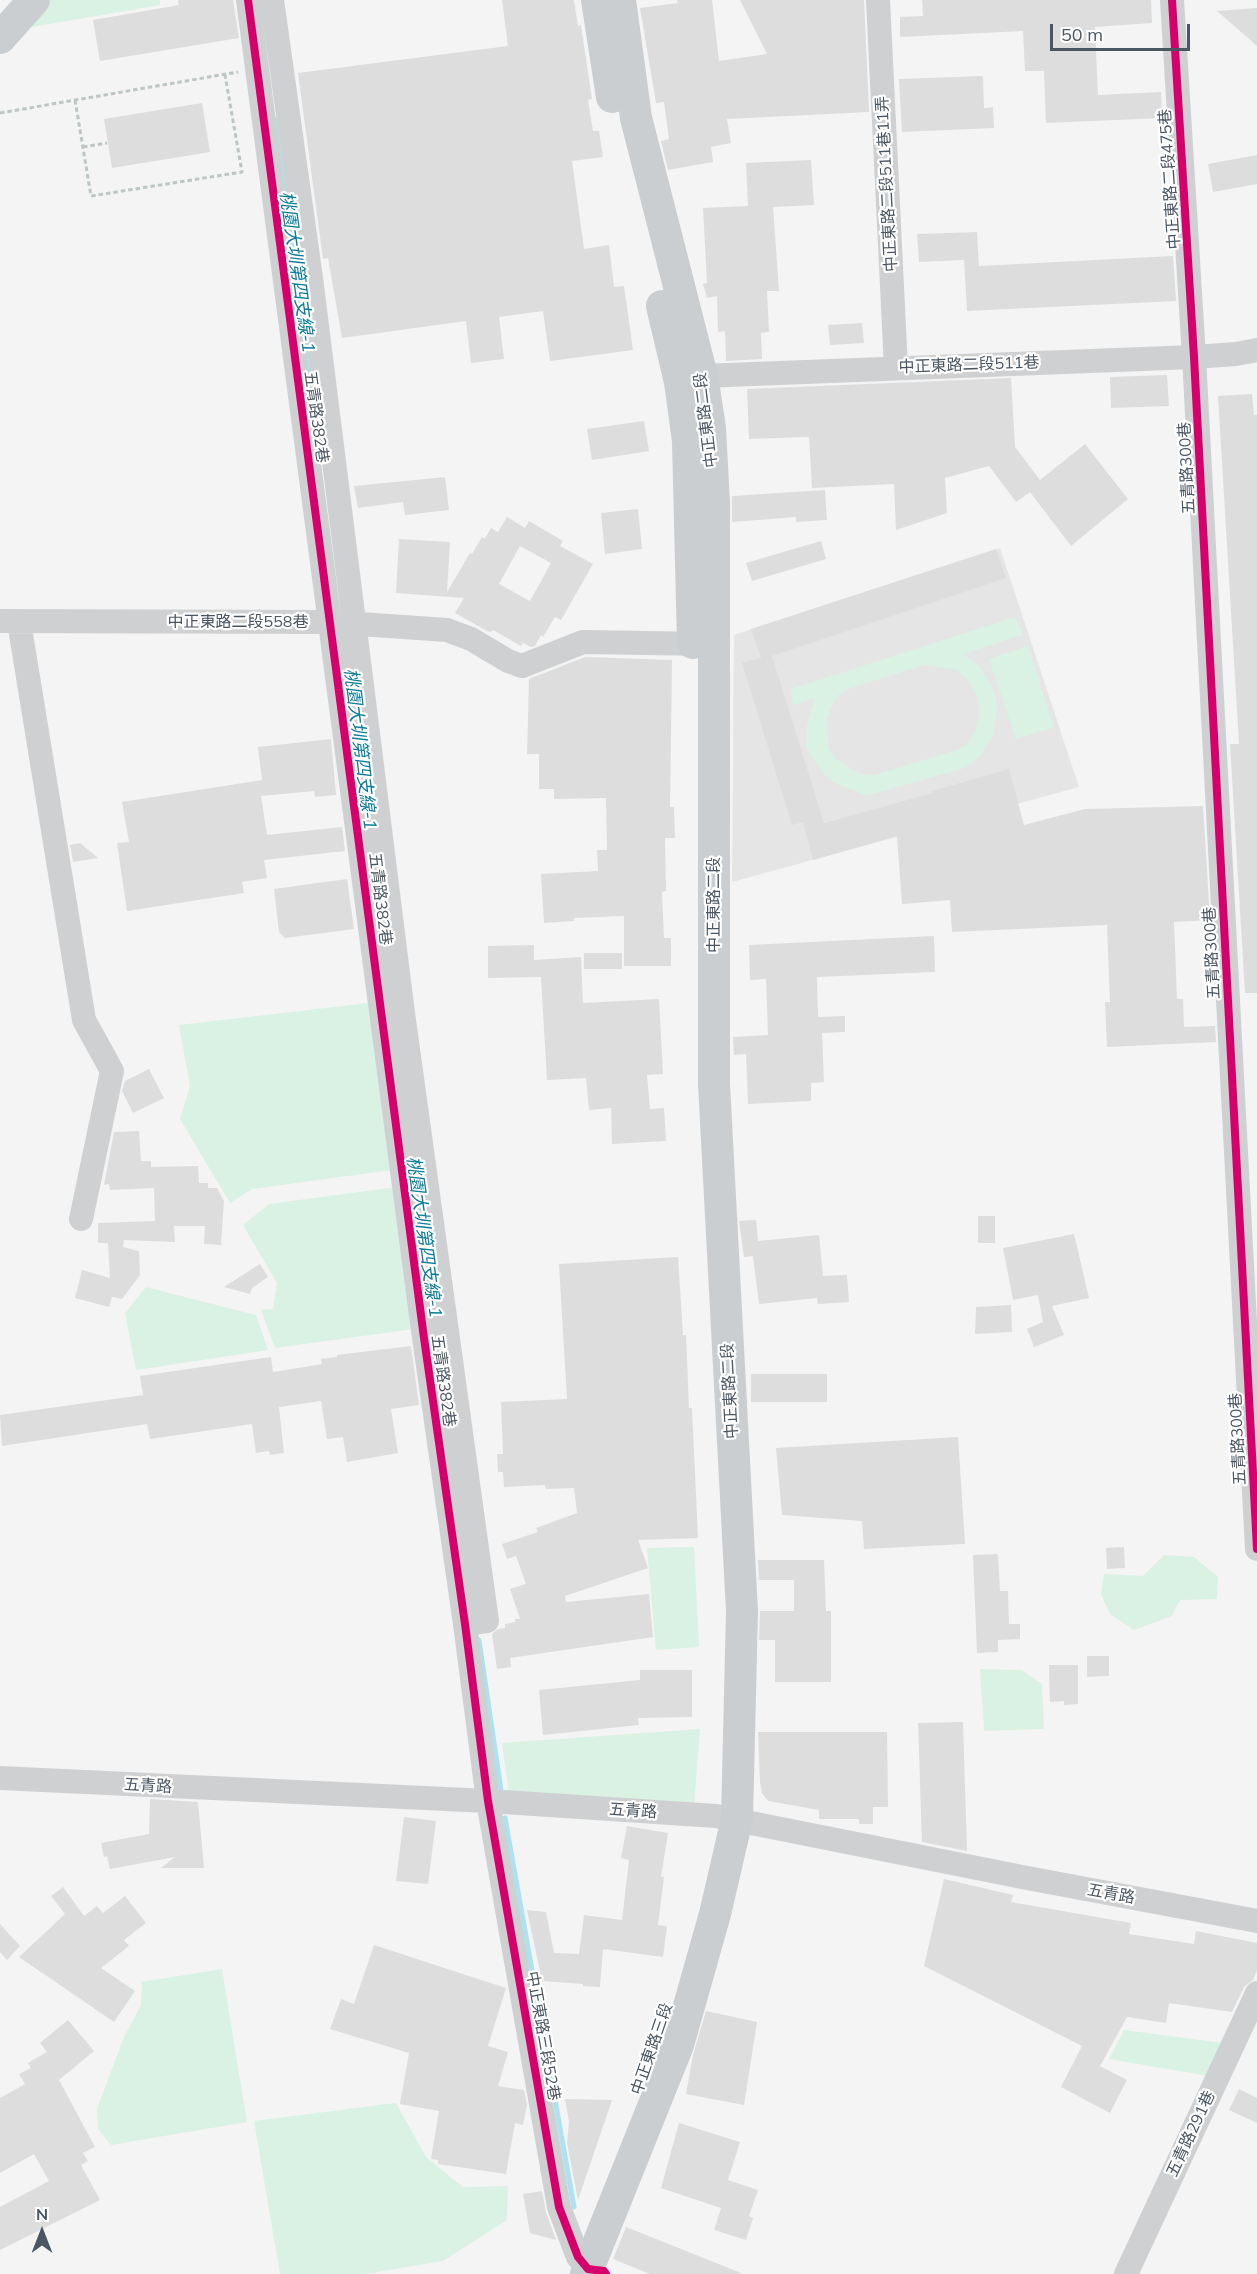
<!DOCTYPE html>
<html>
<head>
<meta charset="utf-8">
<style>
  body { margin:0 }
  #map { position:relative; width:1257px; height:2274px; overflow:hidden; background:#f4f4f4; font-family:Mulish,sans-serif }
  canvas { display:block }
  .north { position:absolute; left:12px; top:2202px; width:60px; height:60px; -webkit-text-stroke:4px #fff; paint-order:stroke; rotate:0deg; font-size:16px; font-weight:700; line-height:24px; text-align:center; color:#4a5661 }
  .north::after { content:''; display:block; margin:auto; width:21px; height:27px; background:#4a5661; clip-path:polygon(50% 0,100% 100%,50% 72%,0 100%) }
  .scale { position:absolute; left:1050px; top:24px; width:140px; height:27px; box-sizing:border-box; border:3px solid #4a5661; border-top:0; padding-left:8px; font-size:18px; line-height:21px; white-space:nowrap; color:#4a5661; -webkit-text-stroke:4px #fff; paint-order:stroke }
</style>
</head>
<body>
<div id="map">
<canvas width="1257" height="2274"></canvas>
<div class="north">N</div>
<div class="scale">50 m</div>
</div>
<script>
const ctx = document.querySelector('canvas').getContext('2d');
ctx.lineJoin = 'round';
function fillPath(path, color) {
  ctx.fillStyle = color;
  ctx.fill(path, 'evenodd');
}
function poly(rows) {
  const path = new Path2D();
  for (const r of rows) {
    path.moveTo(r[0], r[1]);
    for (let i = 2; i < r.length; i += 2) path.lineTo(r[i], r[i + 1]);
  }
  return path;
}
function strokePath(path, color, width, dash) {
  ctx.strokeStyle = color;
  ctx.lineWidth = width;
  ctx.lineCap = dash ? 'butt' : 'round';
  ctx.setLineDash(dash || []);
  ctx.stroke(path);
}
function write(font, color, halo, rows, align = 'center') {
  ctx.font = font + ' Mulish,"Noto Sans TC",sans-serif';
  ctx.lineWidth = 4.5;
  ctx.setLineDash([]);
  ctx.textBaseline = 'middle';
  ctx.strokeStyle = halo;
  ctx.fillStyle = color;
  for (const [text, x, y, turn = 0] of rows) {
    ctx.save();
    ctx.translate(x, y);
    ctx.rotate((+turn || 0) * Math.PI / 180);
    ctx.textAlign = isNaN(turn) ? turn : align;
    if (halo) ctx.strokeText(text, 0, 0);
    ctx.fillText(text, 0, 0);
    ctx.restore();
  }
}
const education = poly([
  [1000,548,1079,787,732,882,734,635]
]);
const green = poly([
  [47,0,160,0,160,5,21,29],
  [1015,617,1023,635,963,654,979,666,987,678,995,694,997,708,994,734,981,755,965,768,866,796,833,782,824,774,806,748,806,729,815,698,793,705,791,689],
  [924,665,957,670,970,682,979,700,979,718,976,730,967,744,957,750,874,775,860,774,836,759,828,748,827,718,837,696,848,689],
  [1028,646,1054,727,1016,739,989,659],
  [369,1003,392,1170,252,1189,230,1203,180,1119,190,1086,179,1025],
  [397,1187,414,1329,275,1348,261,1310,273,1309,277,1283,243,1225,269,1204],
  [146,1287,256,1315,268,1350,136,1370,125,1313],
  [694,1547,699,1647,656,1650,647,1548],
  [1164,1555,1194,1557,1218,1577,1217,1599,1180,1600,1172,1616,1134,1630,1110,1614,1101,1594,1104,1574,1143,1576],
  [980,1669,1022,1670,1042,1684,1044,1729,984,1731],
  [700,1729,694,1807,509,1794,502,1743],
  [222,1969,247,2122,111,2145,98,2129,97,2109,124,2037,141,2005,142,1982],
  [1124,2030,1223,2043,1209,2076,1109,2059],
  [396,2103,426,2157,463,2187,508,2186,507,2220,443,2261,365,2274,280,2274,254,2121]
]);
const stream = poly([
  [277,120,316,411],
  [479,1640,502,1797],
  [505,1818,574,2207]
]);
const building = poly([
  [178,0,233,0,239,38,100,61,93,20,179,5],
  [502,0,574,0,578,26,581,25,592,99,588,100,593,131,599,131,603,157,572,161,584,249,609,245,614,287,624,286,633,350,550,361,543,311,499,317,504,359,471,363,466,321,342,338,328,258,323,259,298,73,508,46],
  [677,0,712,0,719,61,767,54,740,0,864,0,869,112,727,119,731,143,711,147,713,162,668,170,661,141,669,139,664,102,656,103,640,8,678,3],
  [922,0,1151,0,1152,23,1095,27,1098,95,1161,92,1162,118,1046,123,1044,71,1025,71,1023,31,900,37,900,17,923,16],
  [1257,8,1257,46,1217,11],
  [983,76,984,108,993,107,994,128,902,132,899,79],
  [202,103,210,152,112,168,104,119],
  [1257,155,1257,184,1213,192,1208,164],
  [811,160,814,205,773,207,779,291,767,291,769,332,761,333,762,359,726,361,725,331,718,332,717,296,707,298,703,284,707,283,703,208,748,206,746,163],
  [977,232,979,266,1173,256,1176,301,967,311,964,260,919,262,917,234],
  [862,323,864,343,830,345,828,325],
  [1167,375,1169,406,1111,408,1110,377],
  [1011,378,1015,447,1040,480,1085,444,1128,499,1071,546,1030,492,1016,502,989,466,945,478,947,513,896,530,894,484,812,488,809,437,749,439,747,389],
  [1252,394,1254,415,1257,415,1257,993,1245,993,1230,744,1239,744,1218,396],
  [644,421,649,451,592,460,587,429],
  [445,477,449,510,405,515,403,502,358,508,354,486],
  [825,490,827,520,796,522,796,517,732,522,732,496],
  [638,509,642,549,605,554,601,513],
  [507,517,525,528,529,521,563,541,560,546,593,564,561,620,555,617,543,637,541,635,535,646,531,647,523,643,521,646,493,630,491,632,487,631,455,613,464,598,396,593,399,539,450,542,447,592,470,553,472,554,482,537,485,539,491,528,498,532],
  [520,546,551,563,530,601,499,584],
  [821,541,826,559,752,581,746,563],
  [996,549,1006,578,772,656,824,823,933,793,932,791,1009,769,1024,825,1085,809,1203,806,1210,920,1174,922,1177,999,1183,999,1184,1027,1215,1026,1216,1042,1107,1047,1105,1002,1110,1002,1107,925,952,932,950,900,902,904,897,836,813,860,803,822,792,825,742,663,761,658,751,629],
  [585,657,672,660,670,807,674,807,675,838,665,838,666,891,662,892,664,938,671,938,671,966,624,966,624,916,574,918,574,921,544,923,541,874,598,871,597,850,607,850,606,798,554,799,554,789,539,789,539,754,527,754,529,679],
  [331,739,336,795,315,797,314,791,261,796,267,835,342,827,345,851,264,860,267,878,242,882,244,893,127,911,117,843,129,842,122,802,262,780,258,747],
  [80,843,98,858,73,862,70,845],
  [347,879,354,929,285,938,279,932,274,889],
  [934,936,935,972,817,977,818,1017,845,1016,845,1032,822,1033,824,1082,811,1083,811,1101,748,1104,746,1054,734,1055,733,1037,768,1035,766,979,750,980,749,945],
  [534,945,534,960,581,957,583,1003,659,999,663,1074,647,1075,650,1109,664,1108,666,1141,612,1144,611,1108,589,1110,586,1078,547,1080,541,977,488,978,488,946],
  [584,953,622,953,622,969,584,969],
  [149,1069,164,1098,133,1113,122,1091,125,1081],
  [139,1131,141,1161,151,1161,151,1167,198,1166,199,1183,208,1183,208,1188,217,1188,224,1201,221,1245,204,1244,205,1226,174,1226,175,1242,124,1240,123,1247,139,1251,140,1275,122,1299,112,1297,109,1307,75,1298,82,1270,110,1278,108,1243,98,1243,98,1223,155,1221,154,1188,110,1190,109,1184,104,1185,114,1132],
  [978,1216,995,1216,995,1243,978,1243],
  [756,1220,758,1241,819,1235,823,1276,847,1275,849,1302,818,1304,817,1298,759,1304,753,1256,744,1257,739,1221],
  [1074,1234,1089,1298,1052,1306,1064,1335,1034,1347,1027,1329,1043,1322,1038,1295,1013,1300,1003,1248],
  [678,1257,683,1335,686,1335,689,1408,692,1408,698,1538,638,1540,648,1568,565,1596,566,1602,649,1594,653,1637,510,1658,511,1667,497,1669,492,1634,498,1629,505,1628,505,1624,515,1622,515,1619,520,1619,510,1589,526,1584,516,1556,507,1559,502,1544,538,1532,536,1528,577,1513,574,1488,546,1489,545,1485,504,1487,503,1472,498,1472,497,1454,503,1454,501,1402,567,1399,559,1264],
  [260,1264,268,1277,252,1288,250,1294,224,1287],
  [1011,1305,1012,1332,975,1334,976,1307],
  [411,1346,419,1405,391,1409,398,1453,347,1462,343,1437,327,1439,321,1401,279,1407,284,1453,270,1455,269,1451,256,1453,252,1424,150,1439,147,1424,2,1446,0,1415,143,1395,140,1376,271,1357,273,1372,322,1364,321,1359,337,1357,337,1355],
  [751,1374,827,1374,827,1402,751,1402],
  [958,1437,965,1544,864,1549,862,1521,782,1515,776,1448],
  [1124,1547,1125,1568,1107,1569,1106,1548],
  [998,1554,1000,1591,1008,1591,1009,1624,1020,1624,1020,1639,998,1640,998,1652,977,1653,973,1555],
  [758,1560,824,1560,826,1611,831,1611,831,1682,775,1682,775,1640,759,1640,760,1611,794,1611,794,1580,759,1580],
  [1087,1656,1109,1656,1109,1676,1087,1677],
  [1049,1665,1078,1665,1078,1704,1064,1705,1064,1701,1050,1702],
  [640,1670,692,1670,692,1717,638,1718,639,1725,543,1735,539,1690,640,1680],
  [963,1722,967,1851,922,1842,918,1723],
  [758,1732,887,1732,888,1807,873,1807,873,1824,859,1824,859,1819,819,1819,819,1810,768,1801,762,1793,760,1782],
  [150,1799,198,1802,204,1868,161,1868,175,1857,110,1869,107,1856,104,1857,101,1843,149,1834],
  [404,1817,436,1821,428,1884,396,1881],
  [627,1826,668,1833,661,1877,664,1877,658,1925,667,1926,663,1957,603,1949,600,1987,583,1986,583,1984,542,1981,527,1910,546,1912,554,1953,579,1954,584,1915,622,1920,629,1860,621,1858],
  [944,1879,1013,1895,1011,1902,1131,1923,1129,1934,1194,1944,1196,1931,1257,1943,1257,1970,1253,1980,1244,1987,1232,2012,1169,2003,1166,2023,1127,2017,1100,2066,1127,2080,1110,2113,1061,2087,1082,2046,924,1966],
  [63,1887,84,1916,97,1906,103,1913,125,1896,146,1923,124,1940,129,1946,101,1968,135,1991,114,2022,19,1957,65,1914,51,1896],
  [0,1924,20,1946,7,1960,0,1952],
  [374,1945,506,1988,488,2046,508,2052,498,2086,524,2090,527,2105,523,2125,515,2123,506,2174,438,2164,438,2160,431,2159,439,2111,400,2104,409,2053,330,2029,341,1999,354,2004],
  [706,2011,757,2022,744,2105,686,2094,693,2055],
  [68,2020,94,2051,59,2080,95,2147,83,2153,88,2161,81,2165,100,2200,0,2250,0,2207,49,2181,34,2154,0,2173,0,2098,25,2084,19,2074,31,2068,28,2063,47,2052,40,2043],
  [1239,2089,1257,2098,1257,2123,1229,2110],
  [565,2099,612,2100,578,2200,567,2143,569,2122],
  [679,2123,740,2142,728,2180,758,2190,749,2216,753,2218,746,2240,714,2230,721,2208,661,2188],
  [542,2191,546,2212,556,2240,530,2233,523,2194],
  [626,2227,741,2273,741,2274,650,2274,613,2259]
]);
const path = poly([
  [75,100,91,196,242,172,225,75],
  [0,113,238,72],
  [83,147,107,143]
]);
const minor = poly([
  [248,0,424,1338,465,1624,488,1801,559,2207,578,2257,588,2269,589,2274],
  [272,0,311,278,403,1013,487,1621,465,1624],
  [878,0,896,368],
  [1172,0,1194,357,1257,1549],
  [686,381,702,376,1194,357,1236,354,1257,350],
  [0,621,330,622,447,630,471,639,508,661,522,666,583,642,710,644],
  [19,622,84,1020,112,1071,81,1219],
  [0,1778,488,1801,716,1816,1022,1877,1257,1921],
  [1126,2274,1257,1993]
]);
const major = poly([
  [597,0,612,97],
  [0,38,34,0],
  [662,306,680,382,688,441,693,643],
  [586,2274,678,2045,715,1914,737,1819,742,1611,714,1084,714,503,710,428,702,376,636,118,620,0]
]);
const cycleway = poly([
  [248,0,424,1338,465,1624,488,1801,559,2207,578,2257,588,2269,604,2271,606,2274],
  [1172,0,1194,357,1257,1549]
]);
const streetNames = [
  ["中正東路二段475巷",1170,179,-94],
  ["中正東路二段511巷11弄",887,184,-93],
  ["中正東路二段511巷",969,365,-2],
  ["五青路382巷",316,417,82],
  ["中正東路二段",706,420,-97],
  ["五青路300巷",1187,468,-93],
  ["中正東路二段558巷",238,622],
  ["五青路382巷",380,899,83],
  ["中正東路二段",714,905,-90],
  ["五青路300巷",1212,953,-93],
  ["五青路382巷",443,1381,82],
  ["中正東路二段",730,1391,-93],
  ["五青路300巷",1238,1439,-93],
  ["五青路",148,1786,3],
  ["五青路",633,1811,4],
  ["五青路",1111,1894,10],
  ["中正東路三段52巷",543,2036,80],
  ["中正東路三段",652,2049,-71],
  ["五青路291巷",1191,2134,-65]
];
const waterNames = [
  ["桃園大圳第四支線-1",297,272,82],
  ["桃園大圳第四支線-1",360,749,83],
  ["桃園大圳第四支線-1",424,1237,82]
];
fillPath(education, '#e6e5e6');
fillPath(green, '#d9f2e3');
strokePath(stream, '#aee2f0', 5);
fillPath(building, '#ddddde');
strokePath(path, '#bcc7c4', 3, [4.5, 3]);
strokePath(minor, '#ced0d2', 24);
strokePath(major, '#caced1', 32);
strokePath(cycleway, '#d6006c', 8);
write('16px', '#4a5661', '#fff', streetNames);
write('italic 18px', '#0c7c9b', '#fff', waterNames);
</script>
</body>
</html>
